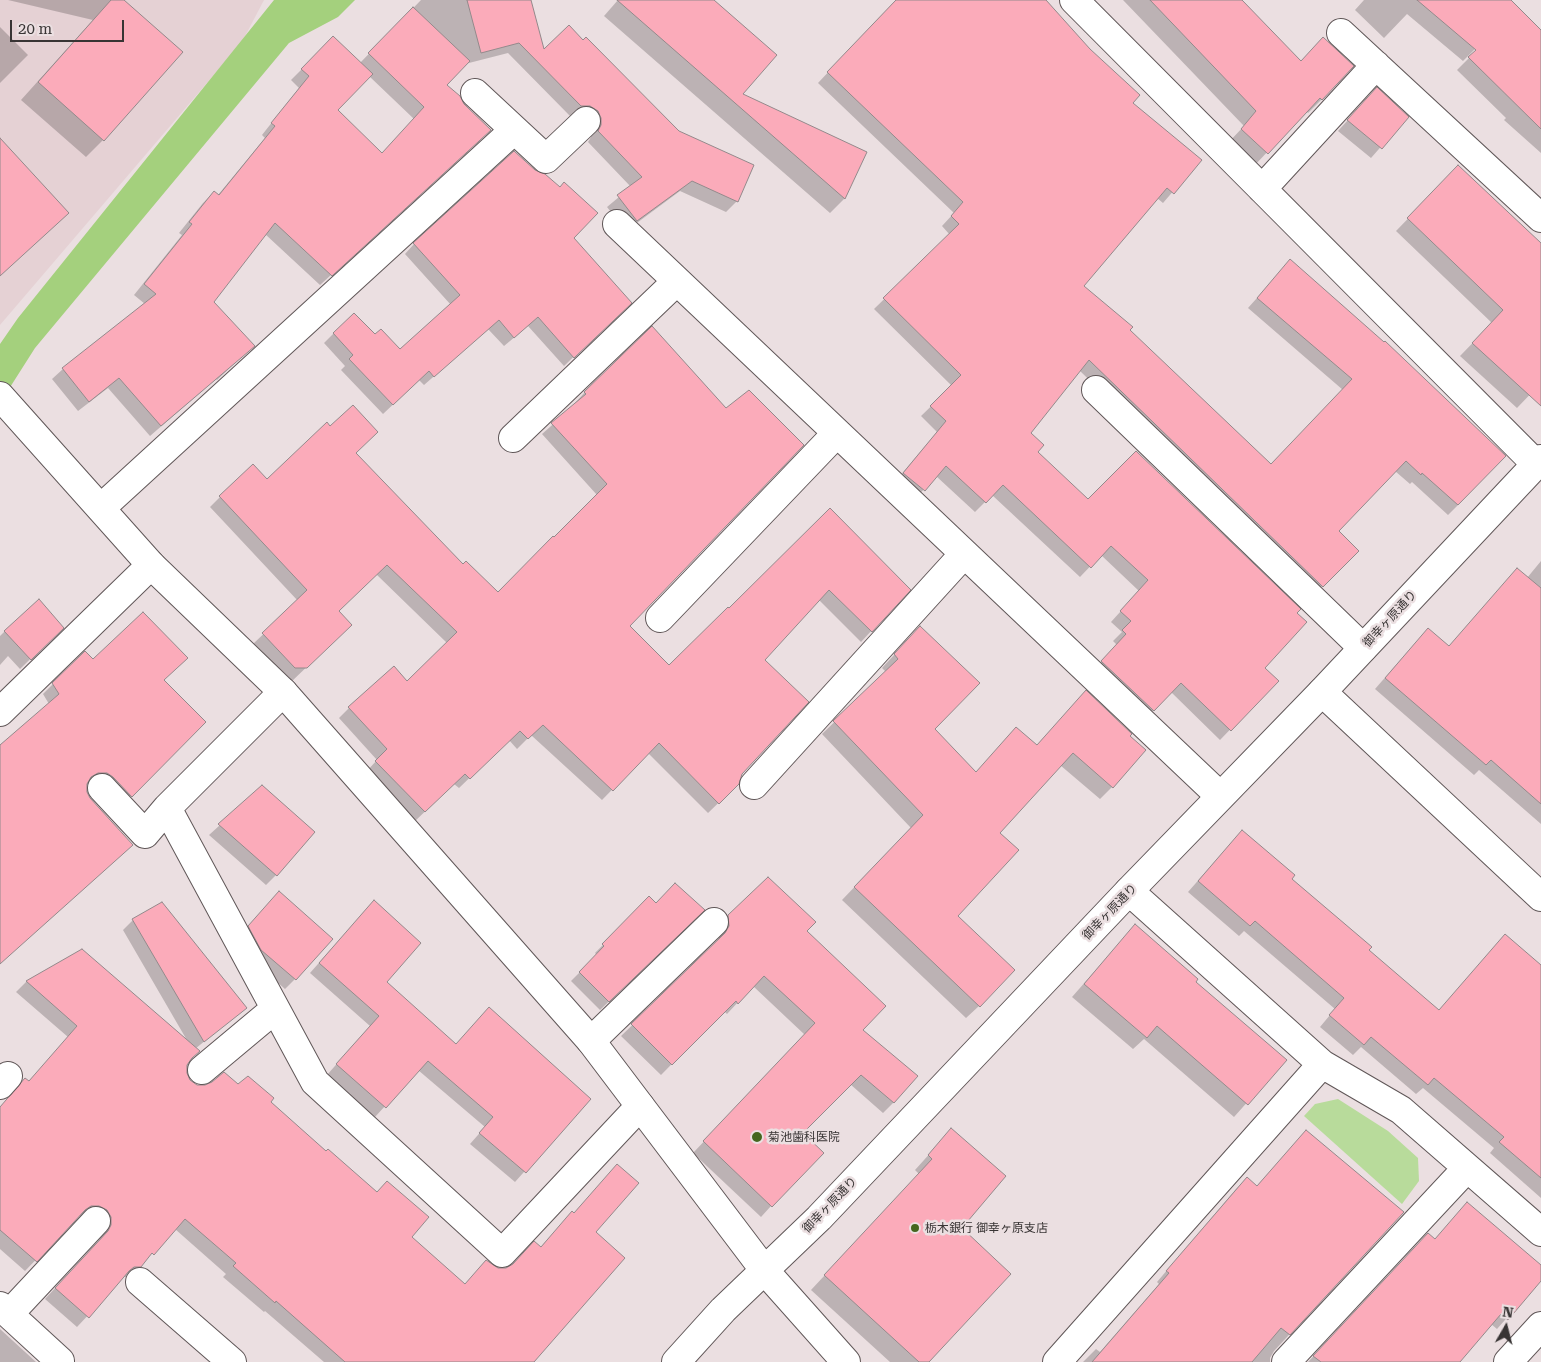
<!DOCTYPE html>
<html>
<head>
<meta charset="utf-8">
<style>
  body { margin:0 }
  #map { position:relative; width:1541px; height:1362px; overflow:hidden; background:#ebdfe1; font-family:"Roboto Serif",serif }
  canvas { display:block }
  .north { position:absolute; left:1481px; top:1302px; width:50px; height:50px; -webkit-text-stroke:4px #ebdfe1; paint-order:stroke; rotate:8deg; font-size:14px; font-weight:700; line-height:20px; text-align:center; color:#383434 }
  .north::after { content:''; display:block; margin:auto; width:18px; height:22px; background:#383434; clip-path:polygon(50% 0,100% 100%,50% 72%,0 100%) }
  .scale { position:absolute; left:10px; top:20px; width:114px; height:22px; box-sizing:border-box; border:2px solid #383434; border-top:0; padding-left:6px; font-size:15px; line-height:18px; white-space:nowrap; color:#383434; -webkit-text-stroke:4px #ebdfe1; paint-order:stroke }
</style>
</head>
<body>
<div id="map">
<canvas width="1541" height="1362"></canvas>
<div class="north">N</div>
<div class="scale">20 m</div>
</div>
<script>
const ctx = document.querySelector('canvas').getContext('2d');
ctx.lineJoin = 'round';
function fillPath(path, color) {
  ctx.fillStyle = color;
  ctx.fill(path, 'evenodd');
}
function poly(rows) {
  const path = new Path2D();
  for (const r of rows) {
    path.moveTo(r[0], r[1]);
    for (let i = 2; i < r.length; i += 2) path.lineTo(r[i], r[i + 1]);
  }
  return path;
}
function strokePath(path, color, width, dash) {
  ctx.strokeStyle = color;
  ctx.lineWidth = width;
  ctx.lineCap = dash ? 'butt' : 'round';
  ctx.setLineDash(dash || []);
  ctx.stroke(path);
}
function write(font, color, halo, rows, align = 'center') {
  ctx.font = font + ' "Roboto Serif","Noto Sans JP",serif';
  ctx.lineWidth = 5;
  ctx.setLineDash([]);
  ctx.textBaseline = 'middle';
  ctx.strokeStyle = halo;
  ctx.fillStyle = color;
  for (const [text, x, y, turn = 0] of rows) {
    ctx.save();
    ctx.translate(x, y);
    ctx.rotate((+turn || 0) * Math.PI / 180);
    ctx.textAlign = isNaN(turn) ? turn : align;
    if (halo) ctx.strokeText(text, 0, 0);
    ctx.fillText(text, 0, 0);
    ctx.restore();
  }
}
const built = poly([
  [0,0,264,0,242,42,0,325]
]);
const green = poly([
  [1338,1099,1388,1131,1418,1158,1419,1181,1402,1204,1304,1116,1315,1104]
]);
const water = poly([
  [274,0,355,0,338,17,289,43,35,348,0,403,0,344,18,318]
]);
const shadow = poly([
  [8,0,122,0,103,140,86,157,21,100,93,20],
  [421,0,530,0,544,52,737,201,726,212,680,191,626,231,607,207,631,187,588,142,591,137,591,129,579,116,570,116,508,53,465,64,445,85,479,140,320,285,265,234,212,302,253,346,217,380,216,379,150,436,108,388,78,411,52,379,63,369,145,304,134,295,182,235,179,233,203,203,214,192,218,195,265,138,262,135,299,88,291,80,323,48,360,63],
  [369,76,414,119,382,154,336,110],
  [618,0,712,0,741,94,866,152,844,199,830,213,604,16],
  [896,0,1044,0,1131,103,1200,160,1163,203,1157,198,1082,287,1271,466,1343,390,1248,308,1290,261,1458,505,1448,515,1412,482,1410,484,1395,471,1337,531,1357,551,1312,596,1079,370,1029,433,1036,452,1277,681,1220,740,1171,692,1143,721,1092,672,1117,645,1113,641,1122,632,1111,622,1139,591,1101,555,1080,577,992,495,975,512,936,476,914,500,894,483,937,432,921,416,952,386,874,309,950,235,942,226,954,213,818,83],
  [1123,0,1241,0,1322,99,1308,113,1306,111,1254,166,1228,143,1244,126],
  [1364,0,1509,0,1541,31,1541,153,1504,120,1506,118,1457,70,1481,46,1479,45,1463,61,1407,14,1384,38,1355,10],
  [0,27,28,55,0,83],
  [1367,99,1407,117,1371,158,1338,131],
  [1458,167,1541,245,1541,383,1517,408,1460,356,1492,323,1396,231],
  [572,238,620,312,564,366,528,326,504,346,488,329,424,385,419,380,383,414,341,370,345,366,324,343,334,333,375,336,400,351,451,305,405,254,414,244],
  [652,328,629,626,669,667,830,510,909,590,861,642,819,600,764,660,741,774,738,784,708,813,648,753,602,800,531,735,517,749,509,740,459,788,454,784,414,822,366,772,377,760,339,718,349,708,407,682,447,643,376,574,338,611,340,635,290,683,253,644,298,601,210,507,220,497,266,480,354,454,463,566,498,594,597,495,542,434,576,404,575,403,585,392],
  [1541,561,1541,824,1479,770,1474,775,1375,689,1417,641,1448,647,1527,578],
  [63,627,20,669,8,656,0,665,0,636,5,631],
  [908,640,933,729,975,773,1036,746,1086,692,1112,787,1100,799,1060,765,999,833,956,916,979,1006,966,1018,842,900,911,828,822,734,886,672,882,668],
  [85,652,93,661,162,681,204,722,121,806,96,782,87,782,0,963,0,754,49,704,43,694],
  [262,787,276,875,266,885,209,835],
  [1232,842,1290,879,1367,950,1438,1011,1541,967,1541,1198,1490,1153,1494,1148,1423,1088,1416,1094,1361,1047,1353,1055,1320,1027,1335,1009,1244,931,1239,936,1188,892],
  [649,898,656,904,703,910,600,1010,571,981,597,955,595,953],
  [269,903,295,979,285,989,252,960,239,937],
  [364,912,385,983,456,1046,589,1099,515,1182,470,1144,485,1127,418,1070,375,1117,327,1075,370,1026,310,973],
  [728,916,805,931,861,1030,894,1102,883,1113,850,1084,801,1133,771,1206,761,1217,693,1153,805,1035,753,986,727,1014,724,1011,661,1075,621,1036,715,945,719,938,717,927],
  [133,920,245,1008,195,1049,186,1065,185,1073,189,1081,197,1086,238,1086,270,1102,410,1237,464,1285,498,1269,506,1269,540,1248,562,1223,594,1232,532,1362,324,1362,265,1311,264,1312,223,1277,226,1274,175,1229,142,1264,129,1277,124,1277,77,1327,45,1299,97,1243,101,1237,101,1228,88,1216,79,1216,75,1219,25,1271,0,1249,0,1109,73,1182,68,1037,16,992,26,982,81,950,188,1042,123,930],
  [1123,939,1194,982,1285,1060,1234,1117,1144,1039,1133,1049,1072,997],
  [951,1130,960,1228,927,1362,890,1362,811,1290,919,1174,915,1170],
  [1306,1131,1402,1213,1274,1351,1270,1358,1270,1362,1083,1362,1096,1349,1100,1352,1159,1284,1157,1282,1236,1189,1247,1179,1256,1187],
  [1467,1204,1541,1267,1541,1279,1497,1329,1491,1324,1458,1362,1308,1362,1418,1245,1434,1240],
  [0,1329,36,1362,0,1362]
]);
const building = poly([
  [111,0,124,0,183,52,104,141,38,82,111,0],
  [467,0,531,0,544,49,569,25,583,40,586,37,679,131,754,165,738,202,692,181,637,221,617,195,642,177,598,131,601,125,601,118,598,111,590,106,581,106,519,43,481,53,467,0],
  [617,0,714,0,777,55,743,94,867,152,845,199,617,0],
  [896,0,1046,0,1090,49,1140,95,1133,103,1202,160,1174,194,1167,188,1084,286,1133,327,1130,330,1271,464,1352,379,1257,298,1290,259,1384,342,1385,341,1506,456,1458,505,1422,473,1421,475,1406,461,1339,531,1359,551,1323,587,1089,360,1031,433,1044,445,1038,452,1088,499,1136,451,1301,609,1297,613,1307,622,1265,668,1279,681,1231,731,1181,683,1154,711,1101,661,1126,634,1122,630,1131,621,1120,611,1148,580,1111,546,1091,568,1003,485,986,503,946,466,925,491,903,473,946,421,930,406,961,375,883,298,959,224,951,216,963,202,827,72,896,0],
  [1150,0,1242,0,1301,61,1323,37,1354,66,1322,100,1320,98,1268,154,1241,129,1256,111,1150,0],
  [1417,0,1511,0,1541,30,1541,129,1468,57,1476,50,1417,0],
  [413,7,470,61,447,85,460,96,464,104,491,130,332,276,275,223,214,302,255,346,161,426,119,378,89,402,62,368,156,294,144,284,192,224,189,222,214,191,219,195,275,126,271,123,309,76,301,69,333,36,373,74,338,110,382,153,424,107,368,53,413,7],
  [1377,87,1409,117,1382,149,1347,120,1377,87],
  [0,138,69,213,0,276,0,138],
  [514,151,535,170,545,174,560,187,564,182,598,213,574,238,632,303,574,358,538,317,514,338,499,320,434,377,429,371,393,405,349,359,353,355,333,333,354,313,375,334,381,329,400,349,460,295,413,243,514,151],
  [1458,165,1541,243,1541,406,1472,343,1503,310,1407,218,1458,165],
  [652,326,726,408,749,390,804,445,630,626,669,665,728,607,729,608,830,508,911,590,872,632,829,590,765,660,809,702,742,774,739,784,719,804,659,743,613,791,543,725,528,739,520,731,470,779,465,774,425,812,375,761,387,749,348,707,394,666,407,681,457,632,387,565,339,611,352,625,307,668,295,668,262,633,307,590,219,496,253,464,267,479,327,422,330,426,353,405,378,432,356,453,463,564,466,561,498,592,553,536,554,537,607,484,551,423,586,394,584,392,652,326],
  [1517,568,1541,588,1541,804,1491,760,1486,765,1385,678,1428,628,1449,646,1517,568],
  [39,599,64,628,31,660,4,631,39,599],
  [143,612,188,658,164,680,206,722,132,797,113,777,107,773,98,773,91,777,87,784,87,792,90,798,133,845,0,964,0,745,59,694,52,683,85,651,93,659,143,612],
  [920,626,980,683,935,729,976,772,1016,727,1037,745,1086,690,1132,734,1130,736,1146,750,1113,788,1073,753,1000,833,1019,850,958,916,1015,970,980,1007,854,887,923,815,833,721,898,659,894,654,920,626],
  [262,785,315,832,277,876,218,824,262,785],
  [1242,830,1295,875,1292,879,1372,947,1369,950,1439,1010,1505,934,1541,965,1541,1178,1499,1142,1504,1137,1434,1078,1428,1085,1371,1037,1364,1045,1329,1015,1344,998,1255,921,1250,926,1198,881,1242,830],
  [768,877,816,922,807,931,886,1006,863,1030,918,1076,894,1103,861,1075,803,1133,824,1153,772,1207,703,1141,815,1023,764,976,738,1004,736,1001,672,1065,631,1024,725,933,729,926,728,915,768,877],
  [675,883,705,910,609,1002,579,972,604,946,602,944,649,896,656,903,675,883],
  [279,891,333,939,296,980,261,950,248,926,279,891],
  [374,900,421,943,387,982,456,1044,489,1007,591,1099,526,1173,479,1133,493,1117,428,1061,386,1108,336,1064,379,1016,319,963,374,900],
  [162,902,247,1008,204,1042,132,919,162,902],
  [1135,924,1198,979,1196,982,1287,1060,1248,1105,1157,1026,1147,1038,1084,984,1135,924],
  [82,949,200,1051,192,1058,187,1065,187,1073,190,1080,197,1085,205,1085,212,1082,224,1072,238,1084,248,1076,274,1098,271,1102,326,1151,328,1149,377,1192,387,1181,429,1217,412,1237,465,1284,486,1260,498,1268,506,1268,513,1264,534,1241,541,1247,572,1211,574,1213,617,1164,639,1183,596,1232,625,1258,534,1362,345,1362,276,1301,275,1303,233,1266,236,1263,185,1219,154,1255,152,1253,141,1267,134,1267,129,1271,89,1318,55,1288,108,1231,111,1225,111,1217,107,1210,99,1206,91,1206,85,1210,37,1262,0,1230,0,1107,25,1078,29,1081,77,1026,26,981,82,949],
  [951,1128,1006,1176,962,1228,1011,1274,929,1362,919,1362,824,1275,932,1159,928,1155,951,1128],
  [1306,1130,1404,1212,1290,1335,1281,1328,1252,1362,1092,1362,1169,1273,1166,1271,1247,1177,1257,1186,1306,1130],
  [1467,1202,1541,1265,1541,1281,1508,1320,1501,1314,1460,1362,1321,1362,1313,1356,1428,1233,1435,1239,1467,1202]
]);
const minor = poly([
  [1074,0,1536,464],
  [1341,33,1541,218],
  [475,93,546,159,586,121],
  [1262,189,1376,65],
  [617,224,1220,796],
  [1096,390,1363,648],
  [513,438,677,281],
  [101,508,513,131],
  [660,618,837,433],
  [283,692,167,808,315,1082,502,1253,640,1106],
  [1322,692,1541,897],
  [0,712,151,565],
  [754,785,964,554],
  [102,788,145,834,167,808],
  [1129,891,1322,1064,1401,1110,1541,1232],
  [591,1041,714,922],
  [202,1070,275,1009],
  [0,1085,8,1076],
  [140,1282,232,1362],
  [0,1306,60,1361],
  [9,1314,96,1221],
  [1057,1362,1322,1064],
  [1286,1362,1467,1168],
  [1508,1362,1541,1326]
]);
const tertiary = poly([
  [0,396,151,565,283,692,591,1041,765,1271,846,1362],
  [676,1362,723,1310,819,1218,1129,891,1322,692,1541,459]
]);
const markers = [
  [757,1137,6,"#44661e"],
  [915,1228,5,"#44661e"]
];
const streetNames = [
  ["御幸ヶ原通り",1390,619,-47],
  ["御幸ヶ原通り",1110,912,-46],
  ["御幸ヶ原通り",830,1205,-46]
];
const poiNames = [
  ["菊池歯科医院",768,1137],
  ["栃木銀行 御幸ヶ原支店",925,1228]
];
fillPath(built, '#e5d1d4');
fillPath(green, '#b8db9b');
fillPath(water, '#a4d07d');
fillPath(shadow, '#0003');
fillPath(building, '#fbabba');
strokePath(building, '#93898b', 1);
strokePath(minor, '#605758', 30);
strokePath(tertiary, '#605758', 30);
strokePath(minor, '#fff', 28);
strokePath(tertiary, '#fff', 28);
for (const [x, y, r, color] of markers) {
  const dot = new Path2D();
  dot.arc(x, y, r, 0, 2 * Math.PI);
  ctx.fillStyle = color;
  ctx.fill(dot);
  strokePath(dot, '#ebdfe1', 2);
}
write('12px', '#383434', '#ebdfe1', streetNames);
write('12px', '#383434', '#ebdfe1', poiNames, 'left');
</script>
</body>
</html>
